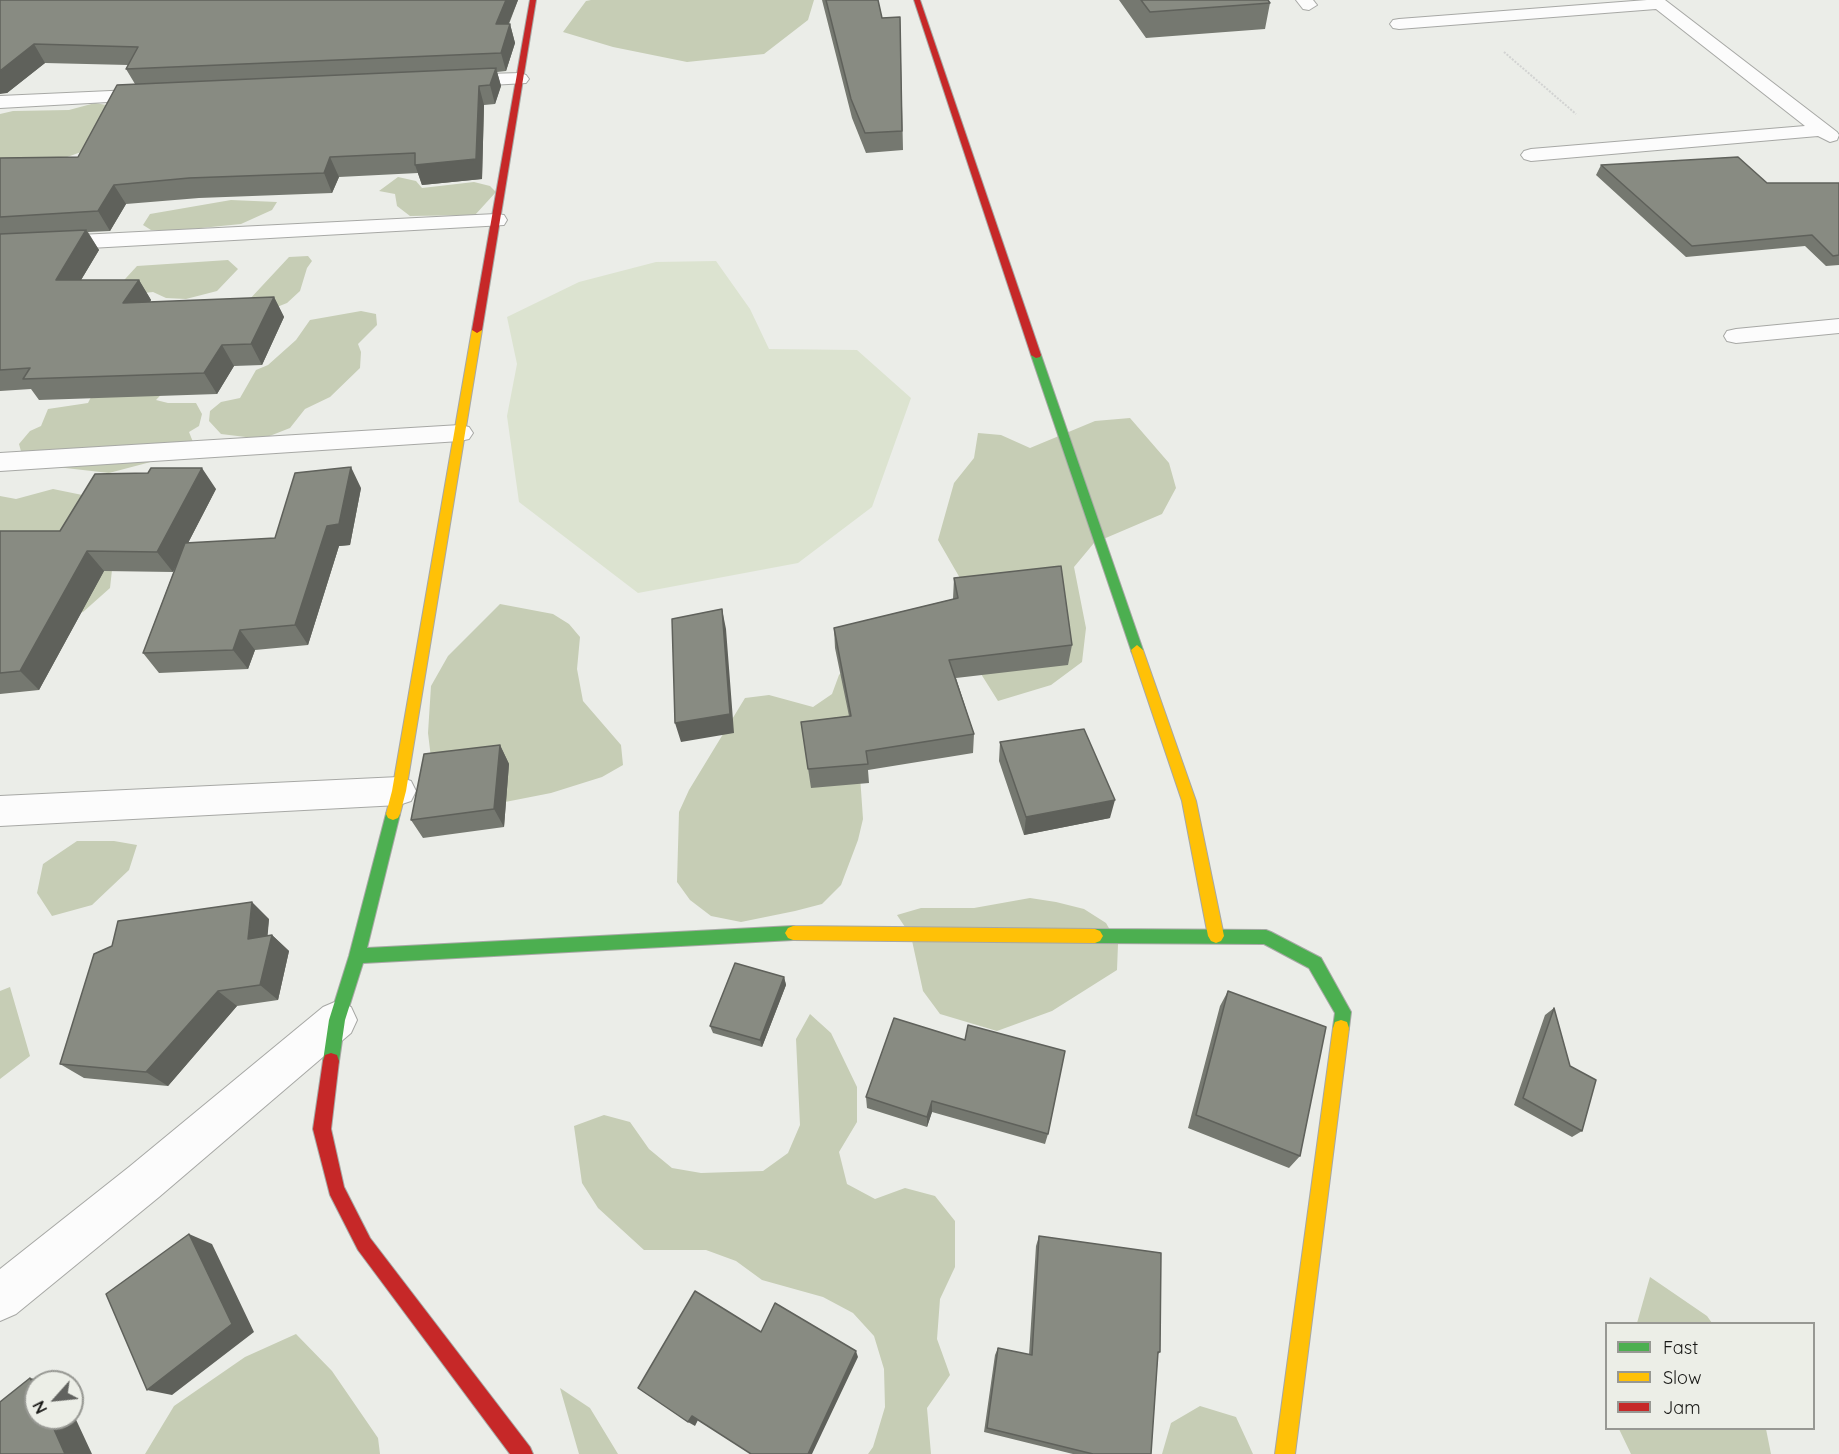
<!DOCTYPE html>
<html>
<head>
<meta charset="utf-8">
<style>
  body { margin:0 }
  #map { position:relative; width:1839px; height:1454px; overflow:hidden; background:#ebede8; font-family:Quicksand,sans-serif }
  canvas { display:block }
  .legend { position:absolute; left:1605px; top:1322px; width:210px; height:108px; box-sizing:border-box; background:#eceee7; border:2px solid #979893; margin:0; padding:8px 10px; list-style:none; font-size:18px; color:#171715 }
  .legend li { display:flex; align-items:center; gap:12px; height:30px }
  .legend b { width:30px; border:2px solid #979893 }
  .north { position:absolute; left:24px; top:1370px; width:60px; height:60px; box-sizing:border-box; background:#eceee7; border:2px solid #979893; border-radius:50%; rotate:243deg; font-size:16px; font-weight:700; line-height:24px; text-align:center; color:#171715 }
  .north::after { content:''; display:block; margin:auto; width:21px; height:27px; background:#61625f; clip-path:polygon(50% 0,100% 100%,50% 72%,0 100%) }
</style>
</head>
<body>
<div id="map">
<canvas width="1839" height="1454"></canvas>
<ul class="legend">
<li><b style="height:8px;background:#4caf50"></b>Fast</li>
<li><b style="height:8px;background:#ffc107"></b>Slow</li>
<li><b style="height:8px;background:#c62828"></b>Jam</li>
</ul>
<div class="north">N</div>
</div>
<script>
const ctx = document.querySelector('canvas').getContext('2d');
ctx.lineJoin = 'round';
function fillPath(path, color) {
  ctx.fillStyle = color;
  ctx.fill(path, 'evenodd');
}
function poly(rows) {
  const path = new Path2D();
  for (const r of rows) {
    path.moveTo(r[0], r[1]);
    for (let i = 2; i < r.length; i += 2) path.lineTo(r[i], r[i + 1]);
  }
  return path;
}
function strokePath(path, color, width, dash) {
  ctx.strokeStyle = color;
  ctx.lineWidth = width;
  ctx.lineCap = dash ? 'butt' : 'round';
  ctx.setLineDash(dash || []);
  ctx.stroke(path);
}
const green = poly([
  [716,261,750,309,769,349,857,350,911,398,872,507,798,563,638,593,519,502,507,416,517,364,507,317,579,282,656,262]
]);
const forest = poly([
  [591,0,814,0,808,20,764,54,687,62,613,47,563,32,586,1],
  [95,103,135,110,92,148,59,160,0,166,0,114,13,111,69,110],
  [398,177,416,181,422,188,474,182,490,186,496,192,475,215,410,216,397,206,395,194,379,191],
  [231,200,277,202,272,210,241,224,181,230,151,230,143,225,150,214],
  [308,256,312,261,307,268,300,291,287,303,267,311,248,301,289,257],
  [228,260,238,269,217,291,186,299,166,298,153,292,134,294,115,290,137,266],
  [361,311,376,314,377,325,358,344,361,352,360,368,330,397,305,409,290,428,262,439,221,434,209,421,210,411,221,402,240,398,256,370,268,365,296,340,310,320],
  [175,380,156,400,168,403,196,403,202,414,199,426,189,432,195,447,162,459,109,473,48,466,22,455,19,444,30,431,41,426,48,409,88,403,92,395],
  [1130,418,1169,463,1176,488,1162,514,1094,543,1074,567,1086,628,1082,662,1051,685,998,701,976,666,972,599,938,540,954,483,974,458,978,433,1001,435,1030,448,1095,421],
  [53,489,97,498,112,570,110,588,83,612,49,618,0,542,0,496,16,499],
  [500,604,553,614,569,624,580,637,577,669,583,701,621,745,623,765,602,777,551,793,500,803,433,775,428,733,431,686,448,656],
  [852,661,863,819,858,840,841,885,822,904,795,911,741,922,711,916,690,900,677,882,679,812,689,790,745,698,769,695,813,707,832,694,839,675],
  [77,841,114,841,137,845,129,870,92,905,52,916,37,893,43,864],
  [1030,898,1056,902,1084,909,1106,923,1118,944,1117,970,1052,1011,997,1031,940,1014,923,991,911,936,897,915,921,908,974,908],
  [10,987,30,1056,0,1079,0,991],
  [810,1014,831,1033,857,1087,857,1122,839,1152,847,1184,875,1199,905,1188,935,1196,955,1221,955,1267,940,1299,937,1339,950,1375,927,1408,931,1454,868,1454,873,1447,885,1407,884,1369,874,1336,853,1313,823,1297,762,1280,736,1261,706,1250,644,1250,598,1208,582,1183,574,1126,604,1115,630,1122,649,1149,672,1168,701,1173,763,1171,788,1153,800,1125,796,1039],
  [1650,1277,1707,1316,1712,1323,1637,1323],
  [296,1334,332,1371,378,1438,380,1454,145,1454,174,1406,245,1357],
  [560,1388,590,1408,618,1454,579,1454],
  [1200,1406,1236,1417,1253,1454,1162,1454,1171,1423],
  [1619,1429,1766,1429,1771,1454,1631,1454]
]);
const path = poly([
  [1504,52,1576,114]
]);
const lane = poly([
  [1296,0,1313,0,1317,5,1309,10,1303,9,1296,0]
]);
const street = poly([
  [1647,0,1665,0,1837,132,1839,135,1837,140,1830,142,1818,136,1531,161,1524,159,1521,155,1524,151,1531,149,1805,126,1656,9,1399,29,1393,28,1390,24,1393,20,1399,19,1647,0],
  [520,73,526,75,529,79,526,83,455,87,449,85,446,81,449,77,455,75,520,73],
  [155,89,162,91,164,95,162,99,0,108,0,96,155,89],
  [496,214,504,215,507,220,504,225,0,253,0,239,496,214],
  [1839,319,1839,333,1736,343,1727,341,1724,336,1727,331,1736,329,1839,319],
  [460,425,469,427,473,433,469,439,460,441,0,471,0,453,460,425],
  [399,777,411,781,416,791,411,801,399,805,0,826,0,796,399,777],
  [337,1001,351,1007,357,1020,351,1033,159,1197,16,1314,0,1321,0,1269,129,1167,323,1007,337,1001]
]);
const fast = poly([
  [1036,352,1041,355,1143,650,1142,653,1132,653,1131,650,1031,355,1036,352],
  [393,808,398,810,400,814,367,948,793,926,798,928,801,933,798,938,793,940,363,963,345,1020,339,1061,337,1067,331,1069,325,1067,323,1061,329,1020,349,956,386,814,388,810,393,808],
  [1095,929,1266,930,1271,932,1321,958,1351,1012,1349,1028,1347,1034,1341,1036,1335,1034,1333,1028,1335,1013,1309,968,1264,944,1095,943,1090,941,1087,936,1090,931,1095,929]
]);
const slow = poly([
  [477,327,482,330,406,791,400,814,398,818,393,820,388,818,386,814,392,791,472,330,477,327],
  [1137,645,1143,650,1196,801,1224,936,1221,941,1216,943,1211,941,1208,936,1182,801,1131,650,1137,645],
  [793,926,1095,929,1100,931,1103,936,1100,941,1095,943,793,940,788,938,785,933,788,928,793,926],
  [1341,1020,1347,1022,1349,1028,1295,1454,1275,1454,1333,1028,1335,1022,1341,1020]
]);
const jam = poly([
  [530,0,536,0,482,330,477,333,472,330,530,0],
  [914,0,920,0,1041,355,1040,357,1036,358,1031,355,914,0],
  [331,1053,337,1055,339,1061,331,1129,344,1187,370,1238,530,1447,533,1454,510,1454,358,1250,330,1195,313,1129,323,1061,325,1055,331,1053]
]);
const wall = poly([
  [0,0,518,0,509,24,510,24,515,43,506,71,497,72,501,86,495,104,484,105,482,179,422,185,418,173,339,177,332,193,199,198,126,204,110,231,88,232,99,250,81,280,139,280,151,300,150,302,274,297,284,317,262,365,234,366,217,394,39,400,31,389,0,391,0,158,78,157,135,84,126,69,128,65,45,63,7,93],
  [822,0,878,0,882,18,900,17,903,150,866,153,852,118],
  [1119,0,1268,0,1270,3,1265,29,1146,38],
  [1601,165,1767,183,1839,183,1839,265,1826,266,1805,246,1686,257,1596,175],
  [361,488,350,545,339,546,308,645,255,650,248,669,159,673,143,653,177,563,173,572,104,571,39,690,0,694,0,531,60,531,216,489,188,543,275,538],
  [954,578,1072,645,1068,665,956,678,974,734,973,753,868,770,869,783,811,788,801,722,849,716,835,648,834,628,953,599],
  [1000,742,1110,818,1024,835,999,761],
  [500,745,509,764,504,827,423,838,411,820],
  [269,919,267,936,272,935,289,951,278,1000,237,1006,168,1086,84,1078,60,1064],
  [784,977,786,985,762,1047,713,1033,710,1026],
  [1228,991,1300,1156,1289,1168,1188,1128,1220,1006],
  [1554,1008,1582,1131,1572,1137,1514,1105,1545,1015],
  [894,1018,1048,1134,1045,1144,932,1112,927,1127,867,1108,866,1097],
  [1039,1236,1160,1352,1158,1354,1151,1454,1073,1454,984,1432,995,1355,998,1348,1029,1355,1036,1246]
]);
const shadedWall = poly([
  [506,0,518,0,501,42,496,24],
  [510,24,515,43,506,71,501,53],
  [34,44,45,63,7,93,0,94,0,71],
  [496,68,501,86,495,104,490,85],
  [479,86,484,105,482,179,422,185,415,165],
  [330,157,339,177,332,193,324,173],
  [114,185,126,204,110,231,98,211],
  [86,230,99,250,69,300,56,280],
  [139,280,151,300,136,323,123,303],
  [274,297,284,317,262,365,251,344],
  [222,345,234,366,217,394,204,373],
  [351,467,361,488,350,545,339,546,308,645,295,625,327,526],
  [202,468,216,489,173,572,157,552],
  [87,551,104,571,39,690,20,671],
  [722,609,726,629,734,733,681,742,675,723],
  [240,630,255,650,248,669,233,650],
  [500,745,509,764,504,827,494,809],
  [1115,800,1110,818,1024,835,1026,817],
  [252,902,269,919,266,955,248,939],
  [272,935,289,951,278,1000,260,985],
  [784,977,786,985,762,1047,760,1040],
  [218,991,237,1006,168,1086,146,1072],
  [932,1101,932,1112,927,1127,927,1117],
  [189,1234,212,1244,254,1332,172,1395,147,1390],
  [856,1351,858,1357,812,1454,808,1454],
  [30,1378,50,1382,36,1382,36,1390],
  [72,1411,92,1454,65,1454,49,1418,72,1418],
  [692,1416,698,1420,695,1426,688,1422]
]);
const building = poly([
  [0,0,506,0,496,24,510,24,501,53,126,69,138,47,34,44,0,71,0,0],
  [826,0,878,0,882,18,900,17,902,131,865,133,851,99,826,0],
  [1141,0,1268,0,1270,3,1150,12,1141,0],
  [496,68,490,85,479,86,476,159,415,165,415,153,330,157,324,173,189,178,114,185,98,211,0,217,0,158,78,157,117,85,496,68],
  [1738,157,1767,183,1839,183,1839,255,1833,256,1812,235,1692,246,1601,165,1738,157],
  [86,230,56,280,139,280,123,303,274,297,251,344,222,345,204,373,23,379,30,368,0,370,0,234,86,230],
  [351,467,339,524,327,526,295,625,240,630,233,650,143,653,185,543,275,538,295,473,351,467],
  [151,468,202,468,157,552,87,551,20,671,0,673,0,531,60,531,95,474,148,473,151,468],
  [1061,566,1072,645,949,660,974,734,866,751,868,764,808,769,801,722,851,716,834,628,958,598,954,578,1061,566],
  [722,609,730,714,675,723,672,619,722,609],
  [1084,729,1115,800,1026,817,1000,742,1084,729],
  [500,745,494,809,411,820,424,754,500,745],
  [252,902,248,939,272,935,260,985,218,991,146,1072,60,1064,94,954,112,946,118,921,252,902],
  [735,963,784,977,760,1040,710,1026,735,963],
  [1228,991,1326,1027,1300,1156,1196,1115,1228,991],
  [1554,1008,1570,1066,1596,1080,1582,1131,1523,1098,1554,1008],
  [894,1018,965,1040,968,1025,1065,1051,1048,1134,932,1101,927,1117,866,1097,894,1018],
  [189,1234,232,1324,147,1390,106,1294,189,1234],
  [1039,1236,1161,1253,1160,1352,1158,1352,1151,1454,1093,1454,987,1428,998,1348,1032,1355,1039,1236],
  [695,1291,761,1332,775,1303,856,1351,808,1454,751,1454,692,1416,688,1422,638,1388,695,1291],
  [30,1378,36,1390,36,1418,49,1418,65,1454,0,1454,0,1402,30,1378]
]);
fillPath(green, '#dce3d0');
fillPath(forest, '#c6cdb5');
strokePath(lane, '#a7a8a5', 2);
strokePath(street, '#a7a8a5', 2);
strokePath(fast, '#a7a8a5', 2);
strokePath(slow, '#a7a8a5', 2);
strokePath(jam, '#a7a8a5', 2);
strokePath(path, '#d2d3d2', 2, [2, 1.5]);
fillPath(lane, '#fcfcfc');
fillPath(street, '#fcfcfc');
fillPath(fast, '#4caf50');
fillPath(slow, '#ffc107');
fillPath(jam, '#c62828');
fillPath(wall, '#757870');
fillPath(shadedWall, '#5f615b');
fillPath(building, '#888b82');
strokePath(building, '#5f615b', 1.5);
</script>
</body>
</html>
